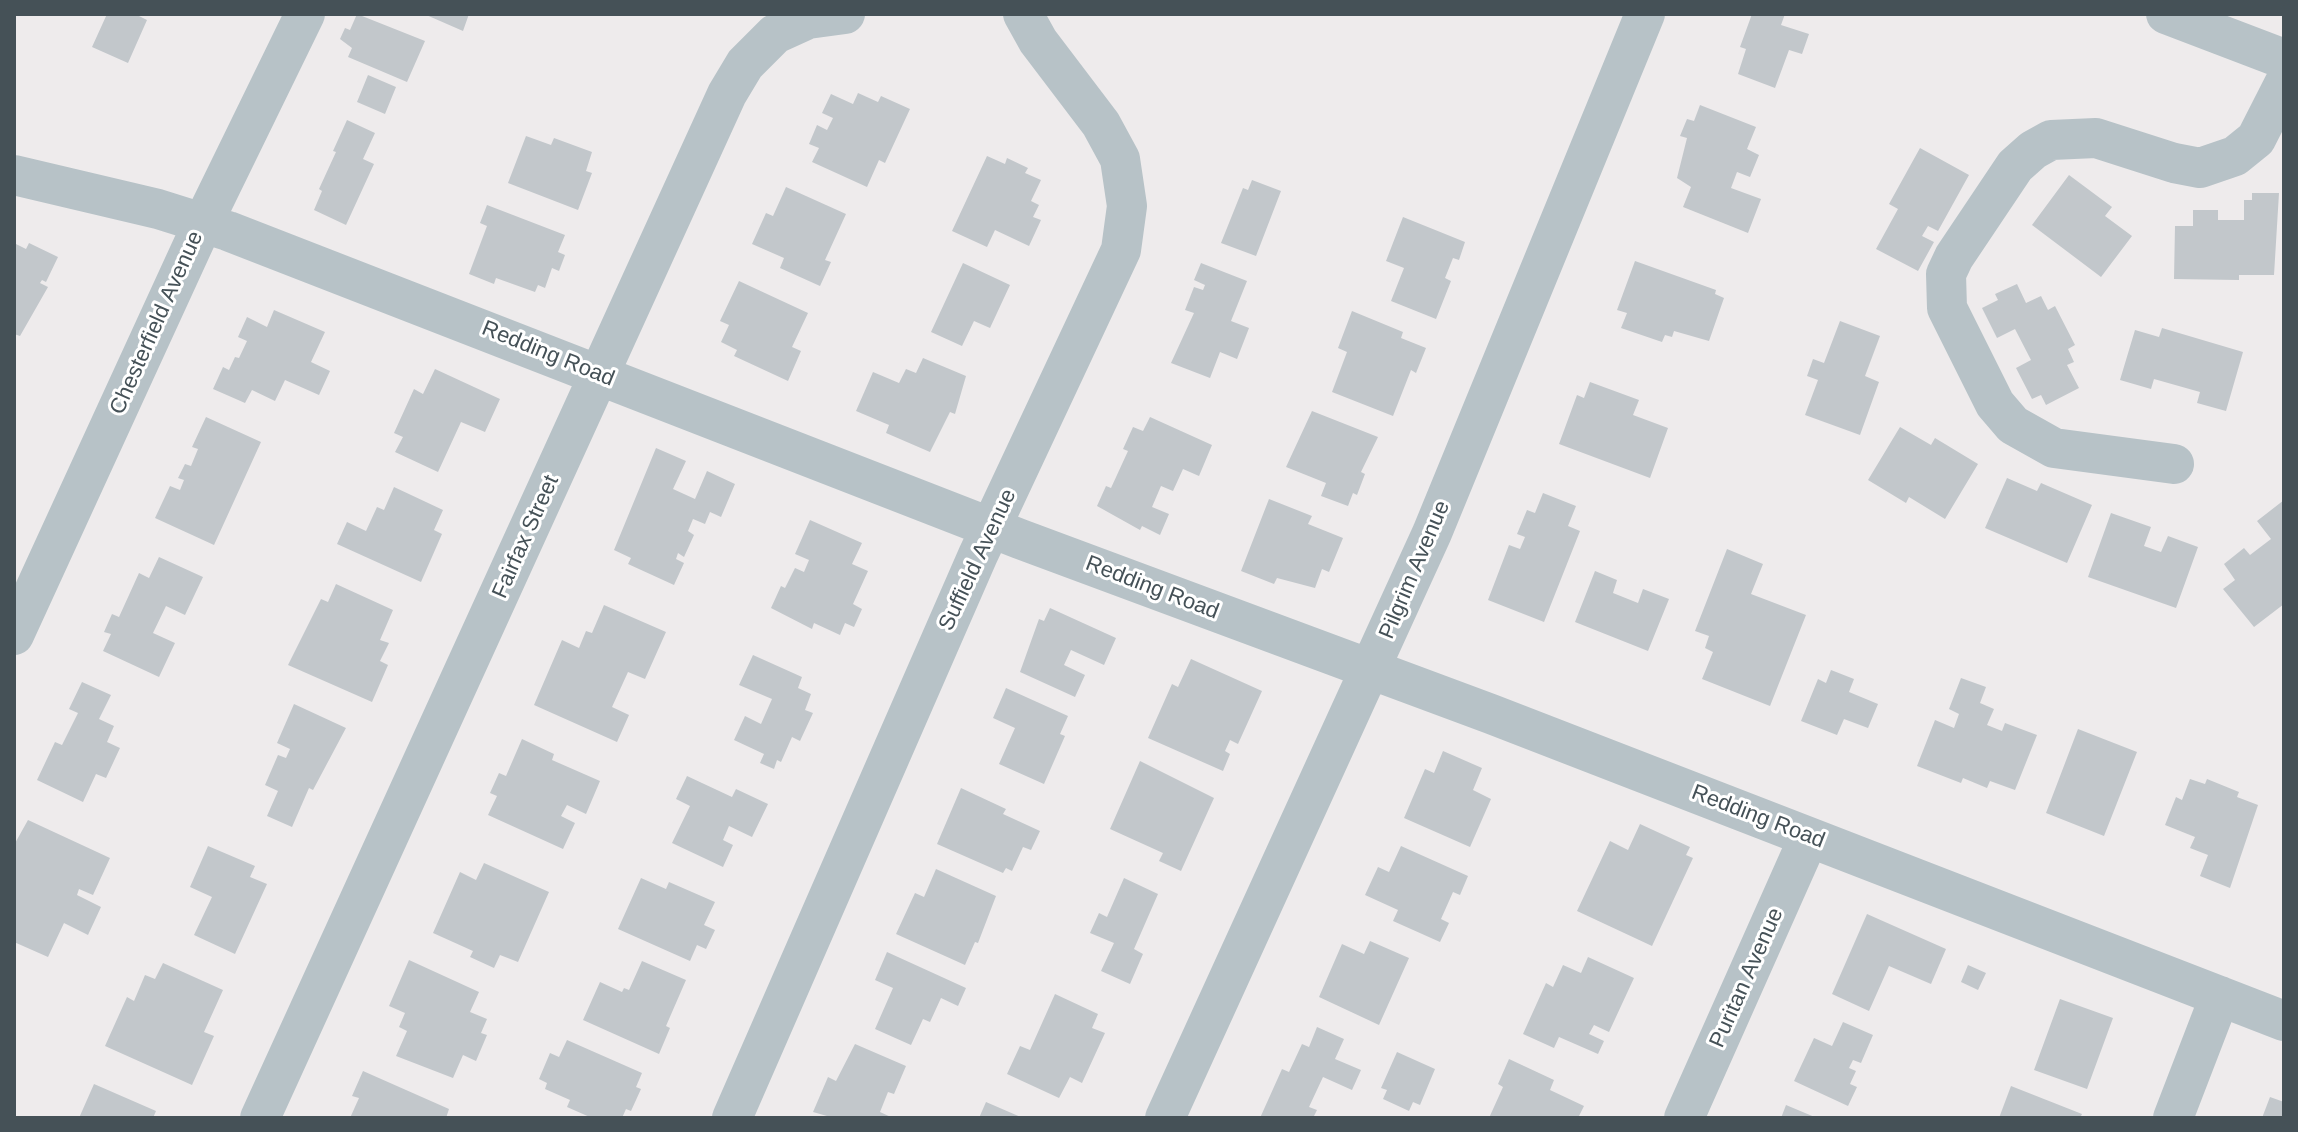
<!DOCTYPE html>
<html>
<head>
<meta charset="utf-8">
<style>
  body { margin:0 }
  #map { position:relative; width:2298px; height:1132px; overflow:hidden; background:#eeebec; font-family:Arial,sans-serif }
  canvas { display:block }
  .frame { position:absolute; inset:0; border:16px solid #455157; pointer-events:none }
</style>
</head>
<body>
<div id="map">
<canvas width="2298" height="1132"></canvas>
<div class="frame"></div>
</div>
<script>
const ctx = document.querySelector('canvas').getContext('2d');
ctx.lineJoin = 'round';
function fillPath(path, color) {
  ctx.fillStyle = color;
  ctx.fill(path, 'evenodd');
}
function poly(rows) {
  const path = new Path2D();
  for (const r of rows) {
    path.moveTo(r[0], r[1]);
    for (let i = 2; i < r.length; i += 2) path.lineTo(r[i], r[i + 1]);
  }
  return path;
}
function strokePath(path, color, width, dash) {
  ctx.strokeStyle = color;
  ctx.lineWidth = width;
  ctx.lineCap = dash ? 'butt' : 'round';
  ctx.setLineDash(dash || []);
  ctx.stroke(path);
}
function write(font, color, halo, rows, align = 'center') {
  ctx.font = font + ' Arial,sans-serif';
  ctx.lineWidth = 6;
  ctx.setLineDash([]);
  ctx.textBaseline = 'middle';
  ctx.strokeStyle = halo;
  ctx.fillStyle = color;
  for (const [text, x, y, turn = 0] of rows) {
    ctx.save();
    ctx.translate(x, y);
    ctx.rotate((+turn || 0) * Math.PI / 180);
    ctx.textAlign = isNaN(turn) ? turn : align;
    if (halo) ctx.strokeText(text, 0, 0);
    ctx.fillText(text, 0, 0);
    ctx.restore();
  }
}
const building = poly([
  [107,14,135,14,147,20,128,63,92,47],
  [357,14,425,41,407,82,348,57,352,48,340,39,345,28,350,30],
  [424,14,469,14,463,31],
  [1752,14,1785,14,1781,25,1809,34,1802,54,1789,50,1775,88,1738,74,1746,49,1740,47],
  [368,75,396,87,385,114,357,102],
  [858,93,878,102,881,96,910,109,885,163,879,160,867,187,812,162,819,148,809,144,817,125,827,130,833,118,822,113,831,94,853,104],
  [1700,105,1756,127,1747,149,1759,155,1750,177,1737,172,1731,188,1761,199,1748,233,1683,207,1691,187,1677,178,1687,138,1680,136,1687,119,1694,121],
  [347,120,375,133,363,159,374,164,346,225,314,210,322,191,319,189,336,152,333,151],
  [526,136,551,145,554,138,592,152,586,171,592,173,578,210,508,183],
  [1920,148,1969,175,1938,231,1928,226,1922,236,1934,242,1918,271,1876,249,1898,209,1889,204],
  [987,156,1005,164,1007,158,1028,168,1025,173,1041,180,1031,201,1039,205,1033,217,1041,220,1029,246,995,230,987,247,952,231],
  [2069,175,2112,207,2105,216,2132,236,2101,277,2032,225],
  [1252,180,1281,191,1256,256,1221,243,1243,188,1248,190],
  [786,187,846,214,825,260,831,262,820,286,780,268,784,258,752,244,766,213,773,216],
  [2252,193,2279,193,2274,275,2239,275,2239,280,2174,279,2175,226,2193,226,2193,210,2218,210,2218,220,2244,220,2244,200,2252,200],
  [487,205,565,235,558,252,565,255,559,271,552,268,545,288,538,285,535,292,496,278,494,284,469,274,487,226,480,223],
  [1403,217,1465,242,1459,260,1453,258,1445,278,1451,281,1436,319,1391,301,1404,268,1386,261],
  [14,243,26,249,29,243,58,257,46,282,42,280,40,283,48,287,20,336,14,334],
  [1635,261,1716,290,1715,294,1724,298,1709,341,1674,331,1672,337,1665,335,1662,342,1621,328,1627,313,1617,310],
  [963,263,1010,285,990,328,974,321,962,346,931,332],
  [1201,263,1247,281,1231,321,1249,328,1237,359,1220,352,1210,378,1171,363,1194,313,1185,310,1194,287,1203,290,1205,285,1194,280],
  [739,281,808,313,792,347,801,351,788,381,734,356,737,350,721,342,729,325,720,321],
  [2017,284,2026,303,2041,296,2048,310,2055,306,2075,345,2068,349,2074,362,2067,365,2079,388,2046,405,2041,395,2032,399,2016,368,2031,360,2015,329,1997,338,1982,308,1998,300,1995,294],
  [274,310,325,332,311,362,330,371,319,395,285,380,275,401,252,390,245,403,213,389,223,367,229,370,235,357,239,358,247,341,238,337,247,317,267,327],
  [1352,311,1403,332,1401,338,1426,348,1416,373,1411,370,1393,416,1332,392,1347,352,1338,348],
  [1840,321,1880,336,1865,376,1879,382,1860,435,1805,415,1818,380,1807,376,1813,359,1824,363],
  [2162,328,2243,352,2226,411,2197,403,2200,392,2154,379,2151,389,2120,380,2135,330,2159,337],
  [923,358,966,376,955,414,950,412,930,452,886,433,889,425,856,411,873,372,899,383,906,369,916,373],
  [435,369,500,399,485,432,461,422,438,472,395,452,403,437,394,433,414,389,423,394],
  [1590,382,1639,400,1633,415,1668,428,1650,478,1559,444,1577,395,1584,398],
  [1312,411,1378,437,1361,472,1365,474,1357,495,1353,493,1348,506,1321,496,1326,483,1286,467],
  [206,417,261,442,214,545,155,518,170,486,180,490,184,480,178,478,185,464,191,466,198,449,192,447],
  [1150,417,1212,445,1199,476,1183,469,1173,491,1161,486,1152,507,1169,514,1160,535,1142,526,1140,530,1097,506,1106,486,1111,488,1128,451,1123,449,1133,427,1143,431],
  [1900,427,1931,445,1935,438,1978,464,1945,519,1909,497,1906,503,1868,480],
  [656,448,686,461,673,489,695,499,707,471,735,484,721,517,710,512,705,524,693,519,688,531,694,535,684,557,678,553,676,559,684,563,674,585,628,564,631,558,614,550],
  [2007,478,2037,491,2041,483,2092,505,2067,563,1985,528],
  [394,487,443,510,434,530,442,534,421,582,337,544,347,522,366,531,377,507,384,510],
  [1543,493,1576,506,1568,526,1580,531,1544,622,1488,600,1509,545,1520,549,1525,537,1517,534,1527,510,1535,513],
  [1269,499,1312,516,1308,524,1343,538,1329,572,1322,569,1315,588,1277,578,1274,584,1241,571],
  [2284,500,2284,604,2254,627,2223,589,2235,580,2224,564,2244,548,2250,555,2271,539,2257,521],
  [2111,513,2151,527,2144,546,2161,552,2168,536,2198,547,2176,608,2088,577],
  [810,520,862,543,852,564,868,571,853,604,862,609,854,627,845,623,840,635,814,623,812,629,771,608,781,586,785,588,795,568,804,572,809,560,795,554],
  [1727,549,1763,564,1751,594,1806,615,1770,706,1702,679,1713,652,1705,648,1709,636,1695,631],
  [159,557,203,577,185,615,166,606,153,633,175,643,159,677,103,651,111,634,104,632,112,614,119,617,139,573,149,578],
  [1595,571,1617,580,1613,593,1638,603,1643,589,1669,599,1648,651,1575,622],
  [336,584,393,610,380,640,389,643,380,661,388,665,372,702,288,665,321,599,328,602],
  [604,605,666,632,645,679,628,672,612,707,629,715,617,742,534,705,562,640,579,648,586,631,592,633],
  [1050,608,1116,638,1104,665,1071,650,1064,665,1085,675,1075,697,1020,672,1039,619,1044,621],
  [753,655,802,677,798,688,811,694,805,710,813,713,800,741,792,737,781,762,777,760,774,769,760,763,764,754,734,740,745,716,761,724,772,699,739,685],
  [1191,659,1262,691,1238,744,1230,740,1225,751,1230,754,1223,771,1148,738,1172,684,1178,687],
  [1831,670,1854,679,1849,692,1878,704,1868,728,1844,719,1837,735,1801,721,1818,679,1826,683],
  [1961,678,1986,687,1980,703,1994,709,1987,725,2002,731,2005,723,2037,735,2015,790,1990,781,1987,788,1963,778,1961,783,1917,766,1935,720,1954,728,1959,714,1949,709],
  [82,682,111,695,99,719,114,726,107,742,120,748,106,778,96,774,83,802,37,780,55,742,62,745,78,713,69,709],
  [1006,688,1068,716,1060,734,1065,736,1044,784,999,764,1015,728,993,718],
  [294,704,346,728,313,790,309,788,292,827,267,816,278,791,265,785,278,755,286,758,290,749,277,743],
  [2078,729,2137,752,2104,836,2046,813],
  [522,739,554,754,552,760,600,781,586,814,567,805,561,816,575,823,563,849,488,815,497,796,490,793,499,773,506,776],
  [1443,751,1482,768,1473,790,1491,799,1470,847,1404,818,1425,769,1434,773],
  [1140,761,1214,798,1181,871,1159,861,1163,853,1110,829],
  [687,776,732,797,736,789,768,804,752,837,729,826,723,840,733,845,723,867,672,843,690,806,676,799],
  [2190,779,2205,784,2207,779,2239,792,2237,797,2258,805,2230,888,2200,876,2208,855,2190,848,2195,837,2165,825,2176,797,2182,800],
  [961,788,1006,809,1003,814,1040,831,1031,850,1023,847,1012,871,1006,868,1003,873,937,844],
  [28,820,110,858,93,895,79,889,77,895,101,907,88,935,64,923,48,957,14,942,14,845],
  [1640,824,1690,847,1686,855,1693,858,1652,946,1577,911,1610,841,1628,850],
  [208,846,255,866,250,877,267,884,235,954,194,935,212,897,190,887],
  [1401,846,1468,876,1460,895,1453,892,1441,919,1449,923,1440,942,1393,921,1398,910,1365,895,1378,867,1389,872],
  [484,863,549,892,518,962,500,955,494,968,470,957,473,951,433,933,460,872,476,880],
  [936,869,996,896,978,943,975,942,965,965,896,934,915,893,924,897],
  [641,878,666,889,669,882,715,902,704,925,715,930,706,949,697,945,690,961,618,929],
  [1124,878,1158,894,1134,949,1143,954,1130,984,1101,971,1114,943,1090,933,1099,913,1107,917],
  [1867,914,1946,949,1931,984,1889,966,1869,1011,1832,994],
  [1370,941,1409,958,1379,1025,1319,997,1342,944,1364,954],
  [887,952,966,988,958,1006,941,998,930,1022,923,1019,911,1045,875,1029,893,988,875,980],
  [1588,957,1634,978,1609,1032,1594,1025,1589,1034,1604,1041,1598,1054,1559,1037,1554,1048,1523,1034,1546,983,1553,987,1563,965,1581,973],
  [409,960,479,992,470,1012,487,1019,481,1033,487,1035,476,1061,463,1055,453,1078,396,1056,407,1031,399,1027,405,1013,389,1006],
  [642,961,686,980,666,1026,670,1028,659,1054,583,1020,600,982,622,992,624,988,629,990],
  [163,963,223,990,204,1032,214,1036,192,1085,105,1046,127,997,134,1001,145,975,155,979],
  [1968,965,1986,973,1978,990,1961,982],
  [1055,994,1098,1014,1092,1028,1105,1033,1082,1083,1070,1077,1059,1098,1007,1074,1020,1046,1030,1050],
  [2060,999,2113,1018,2087,1089,2034,1070],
  [1843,1022,1873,1035,1861,1063,1853,1060,1849,1068,1856,1071,1850,1084,1857,1087,1848,1106,1794,1081,1814,1038,1832,1046],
  [1317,1027,1344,1039,1335,1059,1361,1070,1352,1090,1323,1077,1309,1107,1317,1110,1313,1118,1260,1118,1282,1069,1289,1072,1302,1044,1309,1047],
  [567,1040,642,1073,636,1087,641,1089,631,1111,626,1109,622,1118,592,1118,567,1107,570,1100,545,1089,547,1083,539,1079,550,1053,559,1057],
  [855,1044,906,1066,894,1094,888,1092,880,1112,893,1118,834,1118,813,1112,828,1077,836,1081],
  [1397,1052,1435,1069,1420,1105,1413,1102,1409,1111,1383,1099,1387,1090,1381,1088],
  [1509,1059,1554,1080,1550,1090,1584,1106,1578,1118,1489,1118,1503,1087,1498,1084],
  [363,1071,449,1109,446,1118,350,1118,359,1098,352,1096],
  [94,1084,156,1111,153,1118,79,1118],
  [2011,1086,2082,1114,2080,1118,1999,1118],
  [2270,1097,2284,1102,2284,1118,2262,1118],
  [986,1102,1023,1118,979,1118],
  [1786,1105,1817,1118,1781,1118]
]);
const minor = poly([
  [2166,14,2284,59],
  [14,175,158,209,228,231,1020,539,1491,714,2284,1021],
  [2174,464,2054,448,2013,425,1995,404,1947,308,1946,274,1954,257,2015,166,2033,150,2051,140,2096,138,2174,163,2200,168,2235,156,2256,139,2284,84],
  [14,635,203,223,305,14],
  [260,1118,727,94,745,64,775,34,808,19,845,14],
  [732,1118,978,555,1121,250,1127,206,1120,159,1101,124,1038,41,1023,14],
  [1165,1118,1432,533,1645,14],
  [1684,1118,1809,837],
  [2173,1118,2220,996]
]);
const streetNames = [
  ["Chesterfield Avenue",157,323,-66],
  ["Redding Road",548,354,22],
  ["Fairfax Street",526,537,-66],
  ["Suffield Avenue",978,560,-65],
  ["Pilgrim Avenue",1415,570,-67],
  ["Redding Road",1152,588,21],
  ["Redding Road",1758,817,21],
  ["Puritan Avenue",1747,978,-66]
];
fillPath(building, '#c2c7cb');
strokePath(minor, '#b7c2c7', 40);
write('22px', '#455157', '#fff', streetNames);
</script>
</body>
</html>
